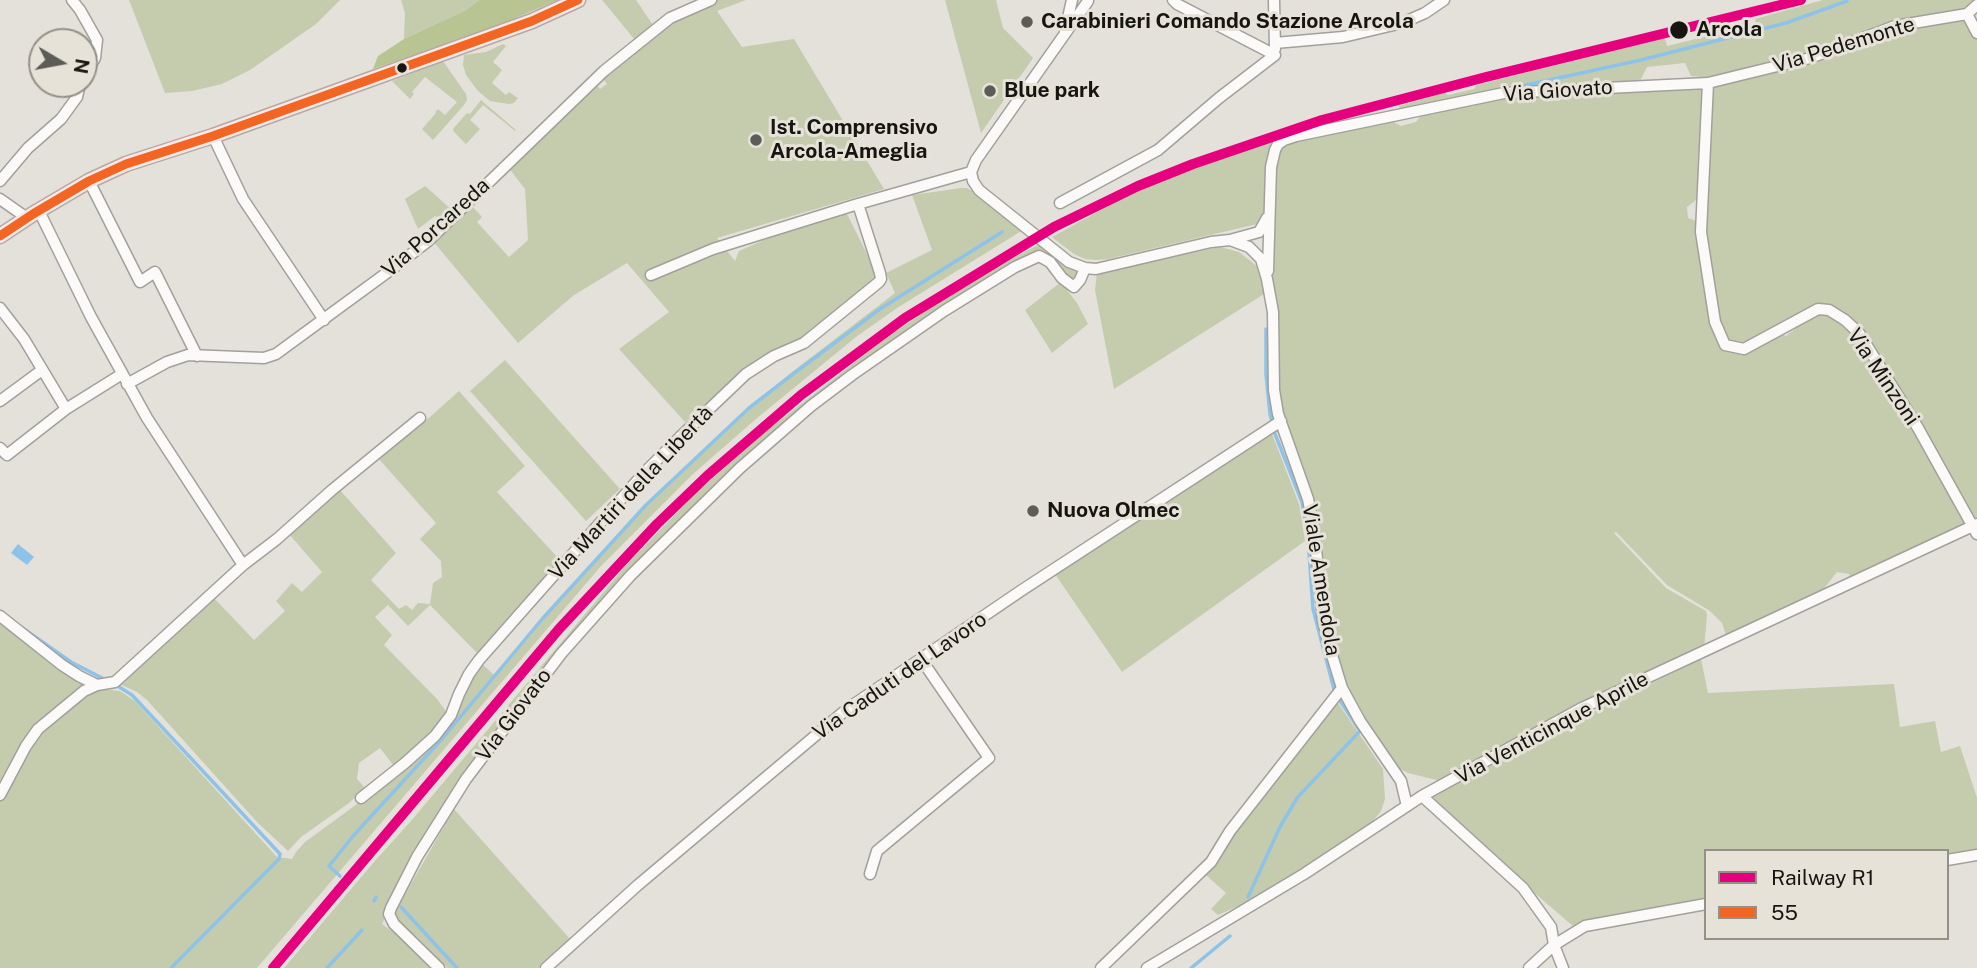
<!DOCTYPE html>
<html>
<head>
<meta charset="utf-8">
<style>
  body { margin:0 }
  #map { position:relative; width:1977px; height:968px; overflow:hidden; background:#e4e1da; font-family:"Public Sans",sans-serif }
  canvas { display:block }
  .legend { position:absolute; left:1704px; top:849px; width:245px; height:91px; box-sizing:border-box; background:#e7e2d7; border:2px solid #939088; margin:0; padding:9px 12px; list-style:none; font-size:21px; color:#161511 }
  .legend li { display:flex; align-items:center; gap:14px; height:35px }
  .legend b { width:35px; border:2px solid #939088 }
  .north { position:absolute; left:28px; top:28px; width:70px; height:70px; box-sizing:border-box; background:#e7e2d7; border:2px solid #939088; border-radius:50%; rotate:100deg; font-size:19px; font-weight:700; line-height:28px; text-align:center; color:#161511 }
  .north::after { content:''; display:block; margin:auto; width:24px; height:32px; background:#5e5c57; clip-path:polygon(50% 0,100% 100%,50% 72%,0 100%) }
</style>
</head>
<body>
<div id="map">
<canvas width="1977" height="968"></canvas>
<ul class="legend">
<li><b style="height:9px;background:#e5007d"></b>Railway R1</li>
<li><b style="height:9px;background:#f26522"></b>55</li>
</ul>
<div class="north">N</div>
</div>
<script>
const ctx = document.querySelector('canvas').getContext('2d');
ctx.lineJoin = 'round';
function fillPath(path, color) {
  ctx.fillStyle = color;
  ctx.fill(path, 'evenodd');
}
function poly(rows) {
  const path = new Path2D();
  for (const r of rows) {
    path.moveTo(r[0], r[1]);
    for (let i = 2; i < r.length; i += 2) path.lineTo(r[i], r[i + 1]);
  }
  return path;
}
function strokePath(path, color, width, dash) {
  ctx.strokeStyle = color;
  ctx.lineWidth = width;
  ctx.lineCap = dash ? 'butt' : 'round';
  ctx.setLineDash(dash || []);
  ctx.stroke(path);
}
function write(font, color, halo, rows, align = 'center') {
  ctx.font = font + ' "Public Sans",sans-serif';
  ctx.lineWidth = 6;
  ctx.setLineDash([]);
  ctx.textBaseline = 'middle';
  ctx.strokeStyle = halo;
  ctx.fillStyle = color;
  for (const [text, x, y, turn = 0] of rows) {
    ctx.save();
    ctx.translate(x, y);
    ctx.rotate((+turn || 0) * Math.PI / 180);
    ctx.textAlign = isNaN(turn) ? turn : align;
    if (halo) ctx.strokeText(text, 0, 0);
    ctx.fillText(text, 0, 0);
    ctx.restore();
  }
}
const green = poly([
  [129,0,340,0,316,24,250,70,222,84,192,91,165,93],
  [401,0,479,0,466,10,404,39,405,13],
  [602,0,636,0,653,25,635,40],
  [717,0,746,0,717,11,742,47,794,39,884,189,717,238,735,261,739,251,771,237,846,212,878,276,836,315,802,338,743,372,685,422,619,349,669,312,627,263,574,295,518,343,432,240,472,206,482,217,477,222,509,257,528,240,525,189,508,167,595,83,600,89,607,84,602,77,641,48,671,20],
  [945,0,996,0,1003,28,1033,58,981,133],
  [1823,0,1977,0,1965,11,1809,55,1713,78,1691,76,1685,63,1647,67,1639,83,1571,87,1401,112,1399,106,1444,93,1448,95,1474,89,1477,85,1665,38,1667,46,1756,24,1755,19],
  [1966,16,1977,37,1977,521,1975,523,1860,332,1830,308,1744,348,1726,343,1716,322,1702,232,1709,84,1896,28],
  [503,44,506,46,493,62,502,70,492,83,506,95,509,92,518,98,514,103,509,104,490,101,478,91,466,75,463,65,464,55,486,52],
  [443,61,466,94,467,100,464,105,433,140,422,129,436,113,435,112,438,109,445,115,457,102,425,77,412,92,414,94,410,99,392,81],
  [1706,84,1702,195,1687,207,1688,218,1699,222,1724,346,1744,351,1777,333,1786,336,1794,330,1795,322,1807,315,1829,311,1858,334,1971,525,1852,581,1849,574,1837,572,1818,596,1727,638,1722,623,1710,611,1667,585,1616,532,1614,533,1666,588,1706,611,1707,615,1704,649,1445,782,1408,773,1392,765,1343,688,1330,642,1316,529,1280,414,1269,279,1272,168,1279,145,1388,119,1401,126,1416,122,1424,111,1504,95],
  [481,100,516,130,515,131,483,105,470,120,480,129,466,144,454,132,453,129,467,113,470,114],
  [1272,142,1267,161,1265,179,1266,210,1257,224,1108,259,1095,260,1085,259,1074,254,1052,237,1116,202,1148,187,1203,164],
  [425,186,451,209,441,221,435,216,418,229,405,199],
  [961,188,967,188,975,193,1023,230,897,308,856,337,756,419,693,474,601,566,257,968,0,968,0,620,102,689,120,691,135,701,277,857,292,859,296,852,305,842,364,799,400,771,459,699,481,663,494,675,543,618,646,505,749,408,792,372,895,293,886,273,932,250,912,195],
  [1038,245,1054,254,1066,266,1077,272,1079,276,1071,282,1039,254,810,404,559,652,406,872,382,924,414,947,434,968,284,968,374,862,411,821,628,563,698,491,769,429,885,339,942,300,1000,265],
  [1220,247,1239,252,1258,267,1264,294,1114,389,1095,290,1097,273],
  [1061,282,1077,303,1088,324,1052,353,1025,310],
  [505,360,620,489,586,521,470,391],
  [459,391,525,466,497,492,561,561,480,656,430,605,408,626,388,605,375,617,392,635,384,645,437,699,448,714,436,729,394,766,380,748,359,763,357,779,365,788,349,803,301,837,288,851,257,822,147,700,137,692,115,682,211,595,254,640,285,611,276,601,292,583,302,592,322,572,289,534,339,489,396,553,371,580,399,609,406,605,412,610,418,603,430,604,433,583,442,577,441,561,420,539,436,523,378,458,430,417],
  [1272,434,1299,504,1305,541,1122,672,1055,574],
  [1701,659,1708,693,1894,684,1900,727,1935,721,1941,752,1960,746,1977,798,1977,849,1947,855,1947,851,1706,851,1706,907,1581,933,1422,796],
  [1336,700,1383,769,1385,799,1381,811,1373,821,1327,855,1257,898,1218,915,1211,909,1226,893,1206,875,1215,864,1232,832],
  [454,809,570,939,539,968,447,968,417,937,405,929,396,919,396,910]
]);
const forest = poly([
  [479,0,558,0,492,28,373,69,378,56,404,39,466,10]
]);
const water = poly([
  [18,544,34,557,27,565,11,553]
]);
const stream = poly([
  [1517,87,1641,60,1786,23,1847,1],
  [24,629,71,662,106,680],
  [116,685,132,695,280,854,279,859,171,968],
  [340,876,329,866,354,835,441,740,543,618,646,505,749,408,793,374,880,309,1002,232],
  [1248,897,1280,827,1297,798,1360,731,1335,693,1313,609,1308,539,1302,502,1275,434,1270,414,1266,374,1266,329],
  [374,901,376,897],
  [401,907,457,968],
  [327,968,362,930],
  [1191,968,1230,936]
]);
const minor = poly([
  [72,0,80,10,97,40,95,58,84,76],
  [1173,0,1177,4,1275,55],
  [1274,0,1275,49],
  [1967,14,1977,33],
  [1065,31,1072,0],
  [1275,43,1343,37,1402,23,1425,13,1444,0],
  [1708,83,1701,232,1715,322,1725,345,1744,349,1818,309,1829,310,1845,320,1859,333,1918,428,1977,534],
  [213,136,243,199,324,320],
  [971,172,973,181,979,190,1069,262,1085,268,1096,269,1211,242,1230,240,1249,247,1261,259,1267,279,1273,312,1274,390,1278,414,1308,499,1314,529,1323,620,1328,642,1342,688,1360,721,1401,781,1407,806],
  [971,172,976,160,1088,1],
  [0,181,28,148,61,119,77,97,80,84],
  [89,181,140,282,155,272,197,356],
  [0,199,27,218],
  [1060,203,1158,150,1219,98,1275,55],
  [39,211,91,317,147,418,243,565],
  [1230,240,1259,232,1267,218],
  [1268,271,1271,167,1275,150,1278,144,1284,140,1296,136,1504,93,1708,83,1810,58,1895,26,1967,14,1977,5],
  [651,275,713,249,858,204],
  [0,308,24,339,66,409],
  [127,384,167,362,188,355,264,358,276,354,392,269,428,241,604,71,670,18,711,0],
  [0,401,42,370],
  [0,448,7,455,66,409,122,374],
  [0,616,62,665,79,676,97,685],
  [0,795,26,746,38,729,84,691,97,685,115,682,243,565,277,539,332,490,420,418],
  [1422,796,1523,888,1551,927,1554,945,1529,968],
  [361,798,405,763,435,736,451,715,459,694,469,674,479,660,644,473,681,436,746,374,774,356,804,343,879,282,881,279,880,273,858,204,971,172],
  [1947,860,1977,855],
  [870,874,877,851,989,758,921,659],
  [439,968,394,924,389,914,391,908,417,857,466,779,561,654,631,575,740,468,811,406,852,375,944,311,1015,267,1039,256,1050,262,1062,278,1074,287,1080,280,1085,268],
  [546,968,638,885,847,709,1022,590,1281,421],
  [1101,968,1211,862,1230,831,1342,688],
  [1147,968,1304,874,1422,796,1582,708,1977,524],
  [1563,968,1554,945,1585,926,1706,904]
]);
const major = poly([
  [0,236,33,214,89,181,126,164,213,136,532,21,578,0]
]);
const bus1 = poly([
  [0,236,33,214,89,181,126,164,213,136,532,21,578,0]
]);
const rail1 = poly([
  [273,968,559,629,657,524,708,475,801,395,905,318,1054,227,1138,186,1193,164,1322,120,1486,77,1801,0]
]);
const markers = [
  [1027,22,7,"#5e5c57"],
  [1679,30,10,"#161511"],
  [402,68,6,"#161511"],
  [990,91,7,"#5e5c57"],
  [756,140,7,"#5e5c57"],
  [1033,511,7,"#5e5c57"]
];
const poiNames = [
  ["Carabinieri Comando Stazione Arcola",1041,22],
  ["Blue park",1004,91],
  ["Ist. Comprensivo",770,128],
  ["Arcola-Ameglia",770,152],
  ["Nuova Olmec",1047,511]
];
const stopNames = [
  ["Arcola",1696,30]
];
const streetNames = [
  ["Via Pedemonte",1844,45,-17],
  ["Via Giovato",1558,91,-4],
  ["Via Porcareda",436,228,-42],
  ["Via Minzoni",1883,377,56],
  ["Via Martiri della Libertà",631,493,-47],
  ["Viale Amendola",1321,580,81],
  ["Via Caduti del Lavoro",900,676,-35],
  ["Via Giovato",514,715,-53],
  ["Via Venticinque Aprile",1552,728,-28]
];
fillPath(green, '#c4ccad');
fillPath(forest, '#b8c593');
fillPath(water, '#8dc3e9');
strokePath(stream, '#8dc3e9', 3.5);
strokePath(minor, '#a2a09b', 13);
strokePath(major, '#b8a8a5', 17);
strokePath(minor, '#fbfaf9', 10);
strokePath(major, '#f3eae9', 14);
strokePath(bus1, '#f26522', 9);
strokePath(rail1, '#e5007d', 10);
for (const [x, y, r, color] of markers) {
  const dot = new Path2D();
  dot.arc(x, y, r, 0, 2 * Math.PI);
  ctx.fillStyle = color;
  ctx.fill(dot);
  strokePath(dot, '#e7e2d7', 2.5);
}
write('bold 21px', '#161511', '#e7e2d7', poiNames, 'left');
write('bold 21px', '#161511', '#e7e2d7', stopNames, 'left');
write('21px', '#161511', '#e7e2d7', streetNames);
</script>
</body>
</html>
